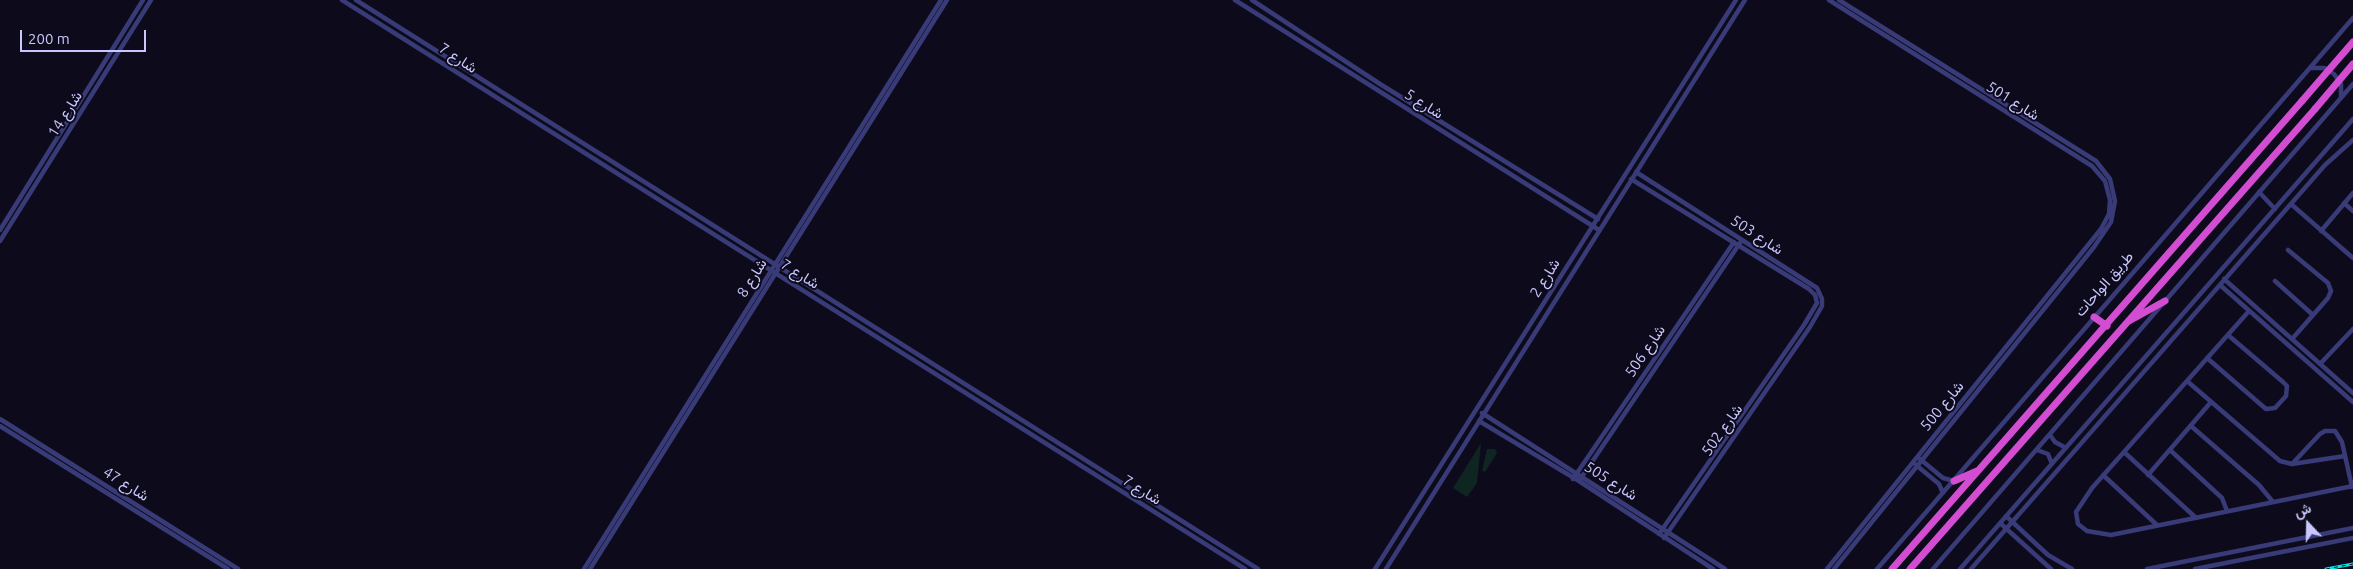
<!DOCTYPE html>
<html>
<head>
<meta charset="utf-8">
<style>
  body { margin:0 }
  #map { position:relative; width:2353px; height:569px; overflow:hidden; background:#0d0b1b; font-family:Ubuntu,Vazirmatn,sans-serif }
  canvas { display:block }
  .north { position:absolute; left:2283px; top:499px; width:50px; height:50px; -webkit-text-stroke:4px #0d0b1b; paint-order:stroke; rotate:339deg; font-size:14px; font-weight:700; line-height:20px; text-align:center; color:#c9c7fd }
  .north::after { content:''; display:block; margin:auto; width:18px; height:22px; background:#c9c7fd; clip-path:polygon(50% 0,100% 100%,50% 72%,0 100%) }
  .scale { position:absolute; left:20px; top:30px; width:126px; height:22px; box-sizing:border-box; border:2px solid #c9c7fd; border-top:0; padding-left:6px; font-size:15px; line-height:18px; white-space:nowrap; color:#c9c7fd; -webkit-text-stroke:4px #0d0b1b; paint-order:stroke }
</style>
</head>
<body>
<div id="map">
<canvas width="2353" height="569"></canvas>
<div class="north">ش</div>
<div class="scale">200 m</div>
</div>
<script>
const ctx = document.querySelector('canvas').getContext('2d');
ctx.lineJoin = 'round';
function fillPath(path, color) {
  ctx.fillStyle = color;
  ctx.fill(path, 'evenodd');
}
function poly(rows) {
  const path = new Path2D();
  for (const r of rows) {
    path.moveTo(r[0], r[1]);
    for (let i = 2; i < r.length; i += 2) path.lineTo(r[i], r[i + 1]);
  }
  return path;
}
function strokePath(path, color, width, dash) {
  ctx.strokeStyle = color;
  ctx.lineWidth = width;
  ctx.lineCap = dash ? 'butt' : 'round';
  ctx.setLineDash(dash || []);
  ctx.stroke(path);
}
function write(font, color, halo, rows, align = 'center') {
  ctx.font = font + ' Ubuntu,Vazirmatn,sans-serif';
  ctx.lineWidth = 4;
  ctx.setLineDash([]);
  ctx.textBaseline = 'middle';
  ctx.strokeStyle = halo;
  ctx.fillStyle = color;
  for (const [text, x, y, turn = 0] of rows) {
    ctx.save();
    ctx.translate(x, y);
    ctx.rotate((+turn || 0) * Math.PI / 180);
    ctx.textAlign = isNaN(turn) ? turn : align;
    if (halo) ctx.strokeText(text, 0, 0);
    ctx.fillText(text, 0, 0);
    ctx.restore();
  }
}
const green = poly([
  [1481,443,1477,483,1467,497,1453,488],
  [1487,449,1495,449,1497,453,1485,472,1482,471]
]);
const minor = poly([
  [342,0,1245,569],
  [356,0,1258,569],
  [1235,0,1599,230],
  [1252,0,1380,84,1598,219],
  [2310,68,2325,68,2334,74,2341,84,2341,97],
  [1636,172,1817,288,1822,299,1822,306,1810,327,1664,538],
  [1631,179,1809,289,1815,295,1817,303,1804,325,1659,534],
  [2259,192,2275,209],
  [2344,203,2353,211],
  [2291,204,2353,258],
  [0,230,143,0],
  [2321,231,2353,193],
  [0,241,151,0],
  [2288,250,2328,283,2331,291,2328,298,2292,339],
  [2224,279,2353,393],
  [2275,281,2313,315],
  [2220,285,2353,402],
  [2249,311,2092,488,2076,512,2078,524,2087,531,2111,535,2353,486],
  [2207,358,2266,409,2275,408,2286,396,2287,386,2283,382,2228,335],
  [2320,364,2353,329],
  [2187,381,2280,461,2292,464,2345,456],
  [1482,413,1725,569],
  [0,419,238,569],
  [1479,421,1579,481,1713,569],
  [0,426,228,569],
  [2191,426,2259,485,2273,502],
  [2050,435,2055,442,2066,448],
  [2037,450,2048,454,2052,464],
  [2170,450,2222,498,2227,511],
  [2124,452,2195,517],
  [1920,459,1943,478,1954,481],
  [2292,464,2320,434,2325,431,2335,431,2342,442,2352,487],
  [1916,465,1939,484,1943,493],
  [2103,475,2157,525],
  [2148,475,2211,402],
  [1573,479,1734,242],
  [1579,481,1742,240],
  [2006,516,2048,555,2072,569],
  [2000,523,2051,569],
  [584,569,941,0],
  [590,569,947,0],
  [1375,569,1736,0],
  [1386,569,1745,0],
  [1827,569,2101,229,2109,214,2110,200,2105,181,2092,166,1829,0],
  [1834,569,2094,247,2111,222,2115,201,2110,179,2096,161,1839,0],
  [1877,569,2353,18],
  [1933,569,2353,84],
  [1960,569,2353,119],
  [1971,569,2325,165,2353,140],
  [2147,569,2353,528],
  [2195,569,2353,538]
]);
const trunk = poly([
  [2094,317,2107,326],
  [2129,321,2165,301],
  [1954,481,1977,471],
  [1892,569,2302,101],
  [1910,569,2315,109]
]);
const rail = poly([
  [2326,569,2353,564]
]);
const trunkBridge = poly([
  [2302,101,2353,42],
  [2315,109,2353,64]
]);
const streetNames = [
  ["شارع 7",458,58,33],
  ["شارع 501",2013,101,32],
  ["شارع 5",1424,104,32],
  ["شارع 14",65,114,-58],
  ["شارع 503",1757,235,33],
  ["شارع 7",800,274,32],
  ["شارع 8",752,278,-58],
  ["شارع 2",1545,278,-58],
  ["طريق الواحات",2104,284,-49],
  ["شارع 506",1645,351,-56],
  ["شارع 500",1942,406,-51],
  ["شارع 502",1722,430,-55],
  ["شارع 505",1611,481,32],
  ["شارع 47",126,484,32],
  ["شارع 7",1142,490,32]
];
fillPath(green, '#0f2522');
strokePath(minor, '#383b78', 4.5);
strokePath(trunk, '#d24dd2', 7);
strokePath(rail, '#08e5e8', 3);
strokePath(rail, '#0d0b1b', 1, [4]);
strokePath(trunkBridge, '#d24dd2', 7);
write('15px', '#c9c7fd', '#0d0b1b', streetNames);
</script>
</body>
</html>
